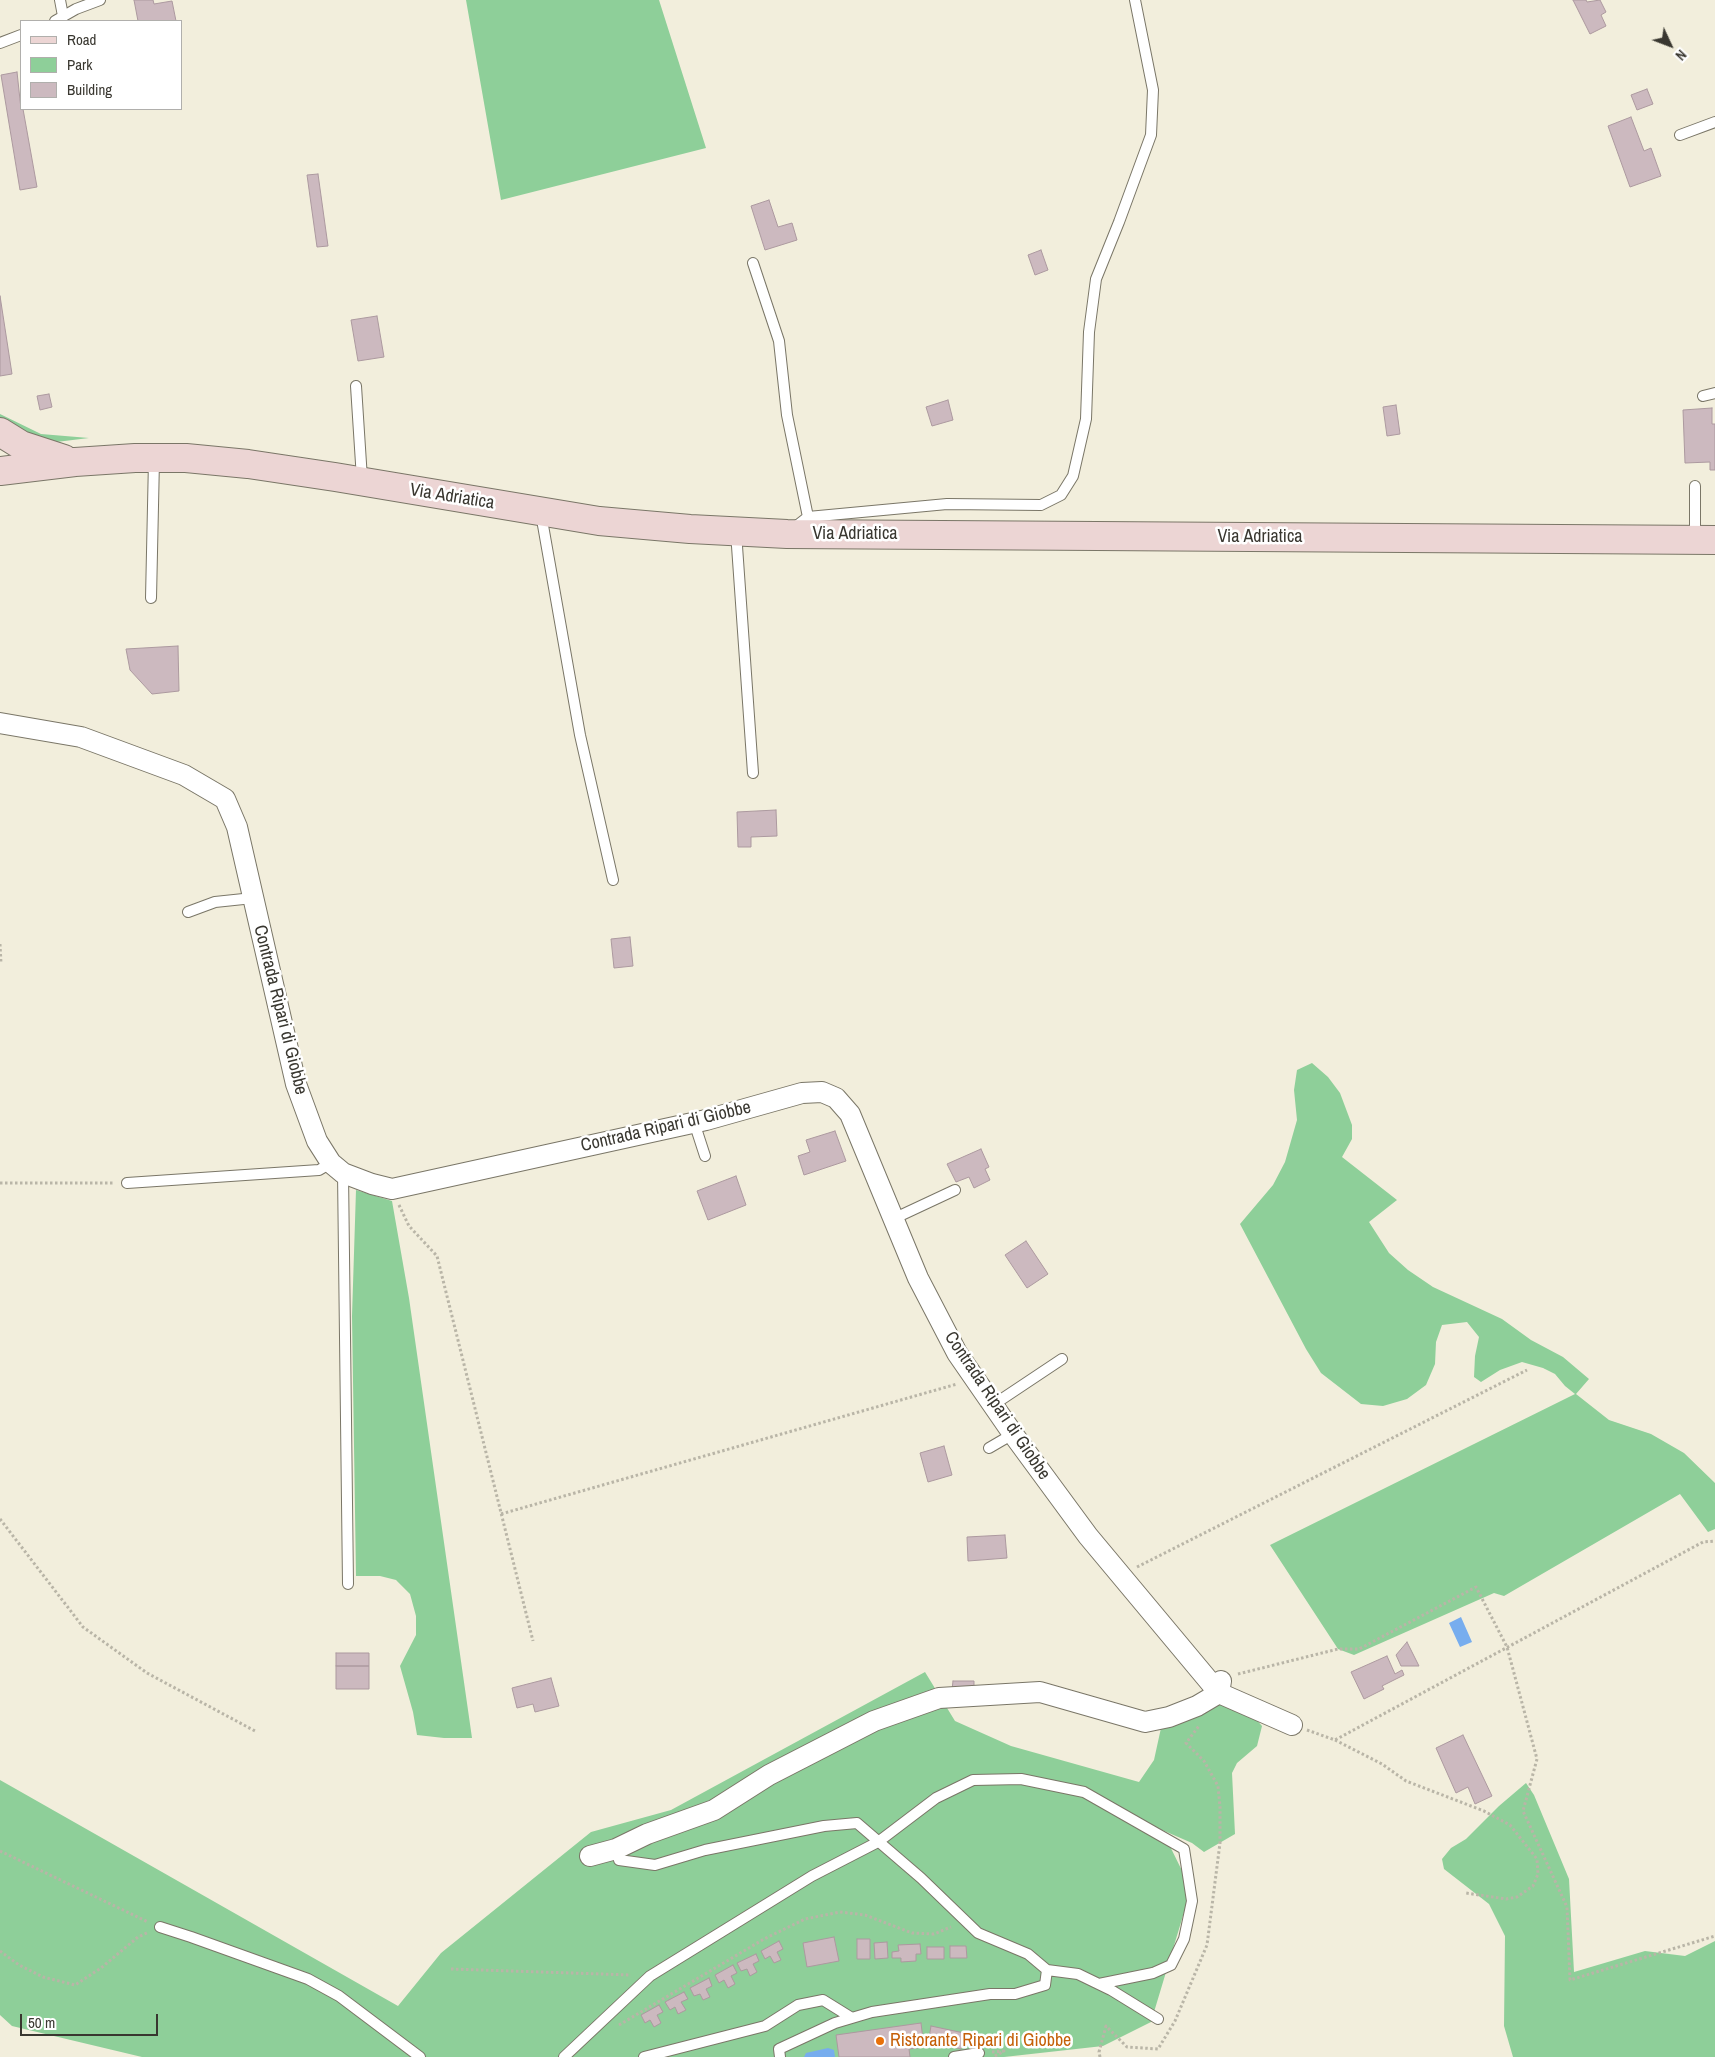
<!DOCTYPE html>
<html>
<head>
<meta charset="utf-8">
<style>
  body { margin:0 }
  #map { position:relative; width:1715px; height:2057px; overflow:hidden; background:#f2eedc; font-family:"Archivo Narrow",sans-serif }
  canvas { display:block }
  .legend { position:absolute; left:20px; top:20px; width:162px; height:90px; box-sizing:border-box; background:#fff; border:1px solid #b0afac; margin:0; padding:6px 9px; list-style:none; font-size:15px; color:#393730 }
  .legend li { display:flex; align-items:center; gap:10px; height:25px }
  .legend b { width:25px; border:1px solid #b0afac }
  .north { position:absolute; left:1645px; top:20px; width:50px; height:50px; -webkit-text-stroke:4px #fff; paint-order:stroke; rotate:133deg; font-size:14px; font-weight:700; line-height:20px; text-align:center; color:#393730 }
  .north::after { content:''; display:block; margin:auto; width:18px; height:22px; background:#393730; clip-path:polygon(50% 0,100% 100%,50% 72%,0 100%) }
  .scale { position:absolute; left:20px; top:2014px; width:138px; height:22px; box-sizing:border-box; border:2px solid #393730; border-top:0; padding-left:6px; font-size:15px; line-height:18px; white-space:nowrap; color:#393730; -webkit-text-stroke:4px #fff; paint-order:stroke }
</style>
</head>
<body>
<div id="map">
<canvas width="1715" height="2057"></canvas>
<ul class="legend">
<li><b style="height:6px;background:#ecd5d4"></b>Road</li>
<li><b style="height:14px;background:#8ecf99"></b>Park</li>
<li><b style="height:14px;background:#ccb9bf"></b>Building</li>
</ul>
<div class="north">N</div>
<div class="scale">50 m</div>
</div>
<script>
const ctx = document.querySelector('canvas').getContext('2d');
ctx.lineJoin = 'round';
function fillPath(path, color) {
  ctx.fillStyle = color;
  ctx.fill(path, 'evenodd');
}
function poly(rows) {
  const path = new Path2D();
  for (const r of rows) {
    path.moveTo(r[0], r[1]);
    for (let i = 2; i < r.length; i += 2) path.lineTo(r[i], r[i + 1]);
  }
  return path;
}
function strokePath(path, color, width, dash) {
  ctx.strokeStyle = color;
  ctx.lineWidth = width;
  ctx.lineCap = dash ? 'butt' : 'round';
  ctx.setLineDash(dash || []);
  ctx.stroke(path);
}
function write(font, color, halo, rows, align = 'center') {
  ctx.font = font + ' "Archivo Narrow",sans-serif';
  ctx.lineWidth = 5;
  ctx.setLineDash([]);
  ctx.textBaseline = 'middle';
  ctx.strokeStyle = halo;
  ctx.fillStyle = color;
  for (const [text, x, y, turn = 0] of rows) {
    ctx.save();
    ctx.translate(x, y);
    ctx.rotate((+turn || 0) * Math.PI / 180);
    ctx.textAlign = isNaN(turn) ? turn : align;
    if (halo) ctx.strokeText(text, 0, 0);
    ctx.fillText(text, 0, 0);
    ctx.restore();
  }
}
const green = poly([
  [466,0,659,0,706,148,501,200],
  [0,414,41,434,89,438,48,443,0,426],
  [1312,1063,1328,1077,1340,1093,1352,1125,1352,1139,1342,1157,1397,1200,1369,1222,1389,1253,1408,1270,1433,1287,1502,1319,1531,1340,1563,1357,1589,1379,1576,1394,1609,1420,1651,1434,1684,1453,1715,1483,1715,1529,1708,1532,1680,1494,1504,1596,1494,1593,1354,1655,1338,1649,1270,1545,1575,1394,1565,1386,1555,1374,1543,1368,1522,1362,1500,1370,1481,1382,1474,1377,1475,1356,1479,1337,1467,1322,1442,1325,1436,1342,1435,1364,1426,1385,1407,1399,1383,1406,1361,1404,1321,1373,1306,1349,1240,1224,1273,1185,1285,1162,1297,1120,1294,1090,1297,1070],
  [356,1190,392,1201,409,1298,472,1738,444,1738,417,1735,413,1712,400,1666,416,1635,416,1616,410,1594,396,1580,380,1576,356,1576,352,1316],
  [925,1672,955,1721,1011,1746,1139,1782,1154,1760,1161,1728,1222,1701,1248,1710,1262,1726,1257,1746,1237,1763,1232,1773,1235,1834,1204,1852,1192,1843,1162,1830,1191,1889,1151,2022,1103,2046,1004,2057,142,2057,12,2026,0,2015,0,1780,398,2006,441,1953,591,1832,671,1810],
  [1526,1783,1534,1795,1569,1879,1574,1972,1645,1951,1685,1956,1715,1941,1715,2057,1513,2057,1504,2026,1505,1936,1489,1904,1444,1869,1442,1859,1451,1848,1466,1839,1499,1806]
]);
const water = poly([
  [1461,1617,1472,1642,1460,1647,1449,1623],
  [828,2048,834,2050,835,2057,804,2057,806,2053]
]);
const building = poly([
  [134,0,153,0,154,4,172,1,176,21,138,21,134,0],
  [1573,0,1586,0,1587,2,1600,0,1606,12,1601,15,1606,26,1590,34,1573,0],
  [17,72,21,109,23,109,37,187,20,190,1,75,17,72],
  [1647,89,1653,104,1637,110,1631,95,1647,89],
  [1631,117,1644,151,1651,148,1661,176,1630,187,1608,126,1631,117],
  [318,174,328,246,317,247,307,175,318,174],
  [769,200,778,227,792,223,797,240,765,250,751,206,769,200],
  [1041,250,1048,270,1035,275,1028,255,1041,250],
  [0,296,12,374,0,376,0,296],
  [377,316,384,357,358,361,351,320,377,316],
  [49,394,52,407,40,410,37,396,49,394],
  [948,400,953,420,932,426,926,407,948,400],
  [1396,405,1400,434,1387,436,1383,407,1396,405],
  [1712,408,1712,424,1715,424,1715,470,1710,470,1710,462,1685,463,1683,410,1712,408],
  [178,646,179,691,152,694,130,670,126,649,178,646],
  [776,810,777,836,751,837,751,847,738,847,737,812,776,810],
  [630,937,633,966,614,968,611,939,630,937],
  [835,1131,846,1161,804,1175,798,1156,810,1152,806,1140,835,1131],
  [981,1149,989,1167,985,1169,990,1180,974,1188,969,1177,956,1182,947,1164,981,1149],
  [736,1176,746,1205,708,1220,697,1191,736,1176],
  [1026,1241,1048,1274,1027,1288,1005,1255,1026,1241],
  [944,1446,952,1475,928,1482,920,1453,944,1446],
  [1005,1535,1007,1558,968,1561,967,1537,1005,1535],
  [1407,1642,1419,1666,1401,1666,1396,1655,1407,1642],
  [336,1653,369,1653,369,1666,336,1666,336,1653],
  [1387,1656,1395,1674,1402,1670,1404,1675,1382,1686,1384,1689,1364,1699,1351,1672,1387,1656],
  [336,1666,369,1666,369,1689,336,1689,336,1666],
  [551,1678,559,1706,535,1712,533,1704,517,1708,512,1688,551,1678],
  [953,1681,974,1681,974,1690,952,1690,953,1681],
  [1463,1735,1492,1796,1475,1804,1468,1787,1456,1793,1436,1748,1463,1735],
  [834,1937,839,1961,807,1967,803,1943,834,1937],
  [857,1939,870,1939,870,1959,857,1959,857,1939],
  [779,1941,783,1949,777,1952,781,1960,774,1963,770,1956,765,1959,761,1951,779,1941],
  [887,1942,888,1958,875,1959,874,1943,887,1942],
  [920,1944,921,1954,916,1954,916,1961,901,1962,901,1958,892,1958,892,1952,899,1951,898,1945,920,1944],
  [950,1946,966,1946,967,1958,950,1958,950,1946],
  [927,1947,944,1947,944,1959,927,1959,927,1947],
  [756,1954,759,1961,753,1964,757,1972,750,1976,747,1969,741,1971,737,1963,756,1954],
  [733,1965,737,1973,731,1976,735,1984,728,1988,724,1980,719,1983,715,1975,733,1965],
  [709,1978,712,1986,706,1989,710,1997,703,2000,700,1994,694,1996,690,1988,709,1978],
  [684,1992,688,1999,681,2002,686,2010,678,2014,675,2007,670,2010,665,2002,684,1992],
  [659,2005,663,2012,657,2015,661,2023,654,2027,650,2020,645,2023,641,2015,659,2005],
  [921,2023,924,2047,909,2049,910,2057,839,2057,836,2035,921,2023],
  [931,2026,964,2033,961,2049,940,2044,941,2040,929,2038,931,2026]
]);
const path = poly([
  [0,944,1,964],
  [0,1183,114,1183],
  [399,1205,409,1226,437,1256,533,1641],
  [501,1514,957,1384],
  [0,1519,83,1627,147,1673,255,1731],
  [1137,1567,1527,1370],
  [1238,1674,1338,1649,1359,1649,1476,1587,1507,1647,1537,1759,1523,1811,1567,1907,1570,1980,1715,1936],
  [1307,1730,1335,1740,1703,1542,1715,1541],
  [1335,1740,1382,1764,1406,1781,1484,1811,1510,1825,1537,1859,1538,1874,1533,1886,1517,1897,1506,1899,1466,1893],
  [0,1851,148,1922],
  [0,1951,19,1965,43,1977,75,1985,101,1968,138,1937,149,1932],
  [451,1969,631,1975],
  [619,2025,764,1939,805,1919,840,1912,865,1915,912,1933,934,1934,951,1927],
  [992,2052,1004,2051,993,2057],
  [1100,2057,1099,2052,1106,2026,1127,2047,1158,2049,1175,2021,1207,1945,1220,1843,1220,1807,1218,1786,1204,1761,1186,1743,1199,1726]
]);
const lane = poly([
  [60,0,63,16],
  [55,21,76,9,100,0],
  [0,43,21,35],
  [1680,135,1715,122],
  [753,263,779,341,787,415,808,517],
  [356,386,362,479],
  [1703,396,1715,393],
  [1695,486,1695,540],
  [541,514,580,735,613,880],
  [794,528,808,517,947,504,1041,505,1061,495,1073,476,1086,419,1089,332,1096,279,1119,222,1151,135,1153,90,1135,0],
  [736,532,753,773],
  [151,598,154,460],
  [188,912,215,902,253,898],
  [694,1122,705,1156],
  [343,1173,348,1584],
  [127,1183,319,1170,331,1163],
  [893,1219,955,1190],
  [993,1405,1062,1359],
  [989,1448,1013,1434],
  [616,1849,619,1860,655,1865,705,1850,824,1826,857,1823,921,1878,978,1933,1028,1954,1047,1970,1045,1985,1015,1994,990,1994,872,2012,835,2023,779,2049,780,2057],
  [160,1927,191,1937,308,1979,339,1996,420,2057],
  [1047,1970,1078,1974,1111,1990,1158,2019],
  [564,2057,650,1976,812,1876,878,1842,936,1798,973,1780,1021,1779,1084,1792,1184,1849,1192,1901,1184,1939,1171,1965,1153,1973,1099,1984],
  [644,2057,765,2026,798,2005,823,2000,852,2018],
  [954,2057,979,2053]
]);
const street = poly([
  [0,723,81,737,184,775,225,799,237,827,296,1084,317,1141,331,1163,343,1173,372,1184,392,1189,706,1120,802,1093,822,1092,836,1098,850,1114,918,1278,957,1353,1013,1434,1088,1536,1219,1693,1292,1725],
  [590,1856,616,1849,647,1834,714,1810,769,1775,874,1721,939,1698,1040,1692,1145,1722,1169,1717,1197,1706,1219,1693,1221,1681]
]);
const secondary = poly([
  [0,432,21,445,64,459],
  [0,471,75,462,135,458,186,458,248,464,335,477,599,521,690,529,787,534,1715,540]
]);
const markers = [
  [880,2041,5,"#e8710a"]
];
const streetNames = [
  ["Via Adriatica",452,497,9],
  ["Via Adriatica",855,534],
  ["Via Adriatica",1260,537],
  ["Contrada Ripari di Giobbe",280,1010,76],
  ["Contrada Ripari di Giobbe",666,1127,-13],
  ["Contrada Ripari di Giobbe",997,1406,56]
];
const foodNames = [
  ["Ristorante Ripari di Giobbe",890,2041]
];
fillPath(green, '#8ecf99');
fillPath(water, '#77adee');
fillPath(building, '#ccb9bf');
strokePath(building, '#ac999f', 1);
strokePath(lane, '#7a7667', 12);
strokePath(street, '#7a7667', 22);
strokePath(secondary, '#7a7667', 30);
strokePath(path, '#b9b5a7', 3, [2.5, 2.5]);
strokePath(lane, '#fff', 10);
strokePath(street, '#fff', 20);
strokePath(secondary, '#ecd5d4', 28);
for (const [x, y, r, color] of markers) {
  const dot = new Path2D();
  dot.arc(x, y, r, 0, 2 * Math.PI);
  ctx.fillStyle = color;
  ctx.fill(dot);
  strokePath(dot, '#fff', 2);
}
write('18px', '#393730', '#fff', streetNames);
write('18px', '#c56008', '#fff', foodNames, 'left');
</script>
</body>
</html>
